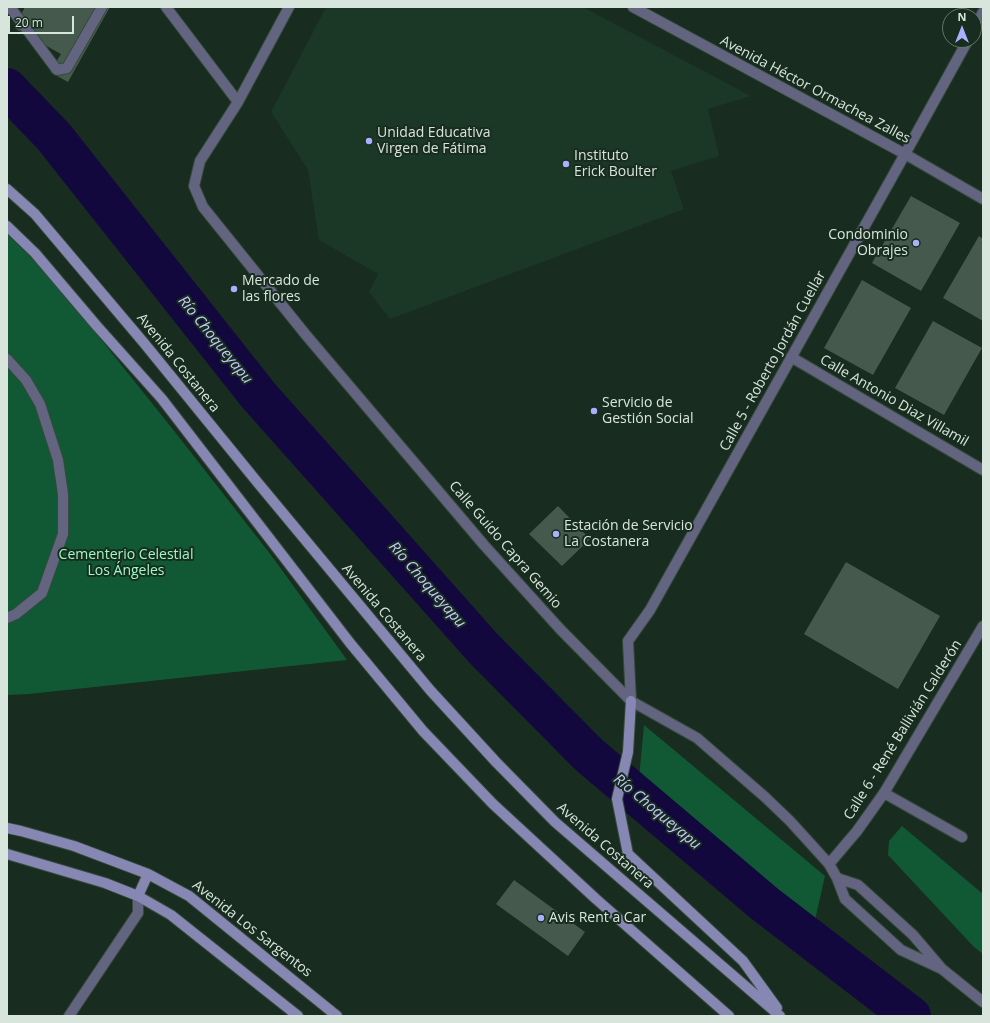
<!DOCTYPE html>
<html>
<head>
<meta charset="utf-8">
<style>
  body { margin:0 }
  #map { position:relative; width:990px; height:1023px; overflow:hidden; background:#182c1f; font-family:"Open Sans",sans-serif }
  canvas { display:block }
  .frame { position:absolute; inset:0; border:8px solid #d8e5dc; pointer-events:none }
  .north { position:absolute; left:942px; top:8px; width:40px; height:40px; box-sizing:border-box; background:#182c1f; border:1px solid #65766b; border-radius:50%; rotate:0deg; font-size:11px; font-weight:700; line-height:16px; text-align:center; color:#d8e5dc }
  .north::after { content:''; display:block; margin:auto; width:14px; height:18px; background:#acaffb; clip-path:polygon(50% 0,100% 100%,50% 72%,0 100%) }
  .scale { position:absolute; left:8px; top:16px; width:66px; height:18px; box-sizing:border-box; border:2px solid #d8e5dc; border-top:0; padding-left:5px; font-size:12px; line-height:14px; white-space:nowrap; color:#d8e5dc; -webkit-text-stroke:3px #182c1f; paint-order:stroke }
</style>
</head>
<body>
<div id="map">
<canvas width="990" height="1023"></canvas>
<div class="frame"></div>
<div class="north">N</div>
<div class="scale">20 m</div>
</div>
<script>
const ctx = document.querySelector('canvas').getContext('2d');
ctx.lineJoin = 'round';
function fillPath(path, color) {
  ctx.fillStyle = color;
  ctx.fill(path, 'evenodd');
}
function poly(rows) {
  const path = new Path2D();
  for (const r of rows) {
    path.moveTo(r[0], r[1]);
    for (let i = 2; i < r.length; i += 2) path.lineTo(r[i], r[i + 1]);
  }
  return path;
}
function strokePath(path, color, width, dash) {
  ctx.strokeStyle = color;
  ctx.lineWidth = width;
  ctx.lineCap = dash ? 'butt' : 'round';
  ctx.setLineDash(dash || []);
  ctx.stroke(path);
}
function write(font, color, halo, rows, align = 'center') {
  ctx.font = font + ' "Open Sans",sans-serif';
  ctx.lineWidth = 4;
  ctx.setLineDash([]);
  ctx.textBaseline = 'middle';
  ctx.strokeStyle = halo;
  ctx.fillStyle = color;
  for (const [text, x, y, turn = 0] of rows) {
    ctx.save();
    ctx.translate(x, y);
    ctx.rotate((+turn || 0) * Math.PI / 180);
    ctx.textAlign = isNaN(turn) ? turn : align;
    if (halo) ctx.strokeText(text, 0, 0);
    ctx.fillText(text, 0, 0);
    ctx.restore();
  }
}
const built = poly([
  [326,7,583,7,751,96,708,109,719,156,671,171,684,209,390,319,369,292,378,274,319,240,308,170,271,112]
]);
const green = poly([
  [7,234,51,277,175,432,271,555,347,660,29,694,7,695],
  [644,725,825,876,813,929,639,778],
  [902,826,983,894,983,954,974,947,888,855,889,841]
]);
const river = poly([
  [7,88,54,137,259,396,484,649,589,755,765,904,911,1016]
]);
const building = poly([
  [25,7,110,7,68,82,50,72,61,54,14,28],
  [911,196,960,223,921,291,872,263],
  [979,236,983,239,983,321,943,298],
  [862,280,911,308,873,375,824,348],
  [933,321,982,348,944,415,895,388],
  [558,506,590,539,562,566,529,534],
  [846,562,940,616,898,689,804,634],
  [514,880,585,932,568,956,496,904]
]);
const service = poly([
  [10,7,57,70,67,68,102,7],
  [7,359,26,380,40,404,58,460,63,494,63,534,42,593,16,614,7,618],
  [884,793,962,837]
]);
const minor = poly([
  [166,7,238,102],
  [289,7,238,102,200,161,194,186,203,207,306,335,484,545,560,629,631,701,697,738,765,797,790,821,829,864,837,878,845,899,901,950,942,969],
  [974,29,983,12],
  [791,357,983,470],
  [631,701,628,641,650,610,905,154,968,40],
  [829,864,857,831,884,793,983,626],
  [837,878,858,885,913,935,942,969,983,1002],
  [69,1016,138,913,138,896]
]);
const tertiary = poly([
  [633,7,905,154,983,199]
]);
const secondary = poly([
  [7,189,35,214,144,343,258,483,430,690,496,762,555,822,780,1016],
  [7,226,35,253,96,325,162,399,350,643,423,731,493,804,596,899,729,1016],
  [631,701,628,752,617,799,628,854,743,961,777,1008],
  [7,828,21,831,74,846,148,874,189,896,337,1016],
  [7,854,105,883,138,896,171,915,298,1016],
  [138,896,148,874]
]);
const markers = [
  [369,141,4,"#acaffb"],
  [566,164,4,"#acaffb"],
  [916,243,4,"#acaffb"],
  [234,289,4,"#acaffb"],
  [594,411,4,"#acaffb"],
  [556,534,4,"#acaffb"],
  [541,918,4,"#acaffb"]
];
const streetNames = [
  ["Avenida Héctor Ormachea Zalles",815,90,28],
  ["Calle 5 - Roberto Jordán Cuellar",773,361,-61],
  ["Avenida Costanera",178,363,51],
  ["Calle Antonio Diaz Villamil",894,401,30],
  ["Calle Guido Capra Gemio",505,545,49],
  ["Avenida Costanera",384,613,50],
  ["Calle 6 - René Ballivián Calderón",903,730,-58],
  ["Avenida Costanera",605,846,41],
  ["Avenida Los Sargentos",252,929,38]
];
const poiNames = [
  ["Unidad Educativa",377,133],
  ["Virgen de Fátima",377,149],
  ["Instituto",574,156],
  ["Erick Boulter",574,172],
  ["Condominio",908,235,"right"],
  ["Obrajes",908,251,"right"],
  ["Mercado de",242,281],
  ["las flores",242,297],
  ["Servicio de",602,403],
  ["Gestión Social",602,419],
  ["Estación de Servicio",564,526],
  ["La Costanera",564,542],
  ["Avis Rent a Car",549,918]
];
const parkNames = [
  ["Cementerio Celestial",126,555],
  ["Los Ángeles",126,571]
];
const waterNames = [
  ["Río Choqueyapu",215,340,51],
  ["Río Choqueyapu",427,585,49],
  ["Río Choqueyapu",657,812,40]
];
fillPath(built, '#1b3726');
fillPath(green, '#115935');
strokePath(river, '#12083e', 40);
fillPath(building, '#455a4c');
strokePath(service, '#374a3d', 12);
strokePath(minor, '#374a3d', 12);
strokePath(tertiary, '#374a3d', 12);
strokePath(secondary, '#374a3d', 12);
strokePath(service, '#636580', 10);
strokePath(minor, '#636580', 10);
strokePath(tertiary, '#636580', 10);
strokePath(secondary, '#8688b3', 10);
for (const [x, y, r, color] of markers) {
  const dot = new Path2D();
  dot.arc(x, y, r, 0, 2 * Math.PI);
  ctx.fillStyle = color;
  ctx.fill(dot);
  strokePath(dot, '#182c1f', 1.5);
}
write('14px', '#d8e5dc', '#182c1f', streetNames);
write('14px', '#d8e5dc', '#182c1f', poiNames, 'left');
write('14px', '#9afcc0', '#182c1f', parkNames);
write('italic 15px', '#c4c7fd', '#182c1f', waterNames);
</script>
</body>
</html>
